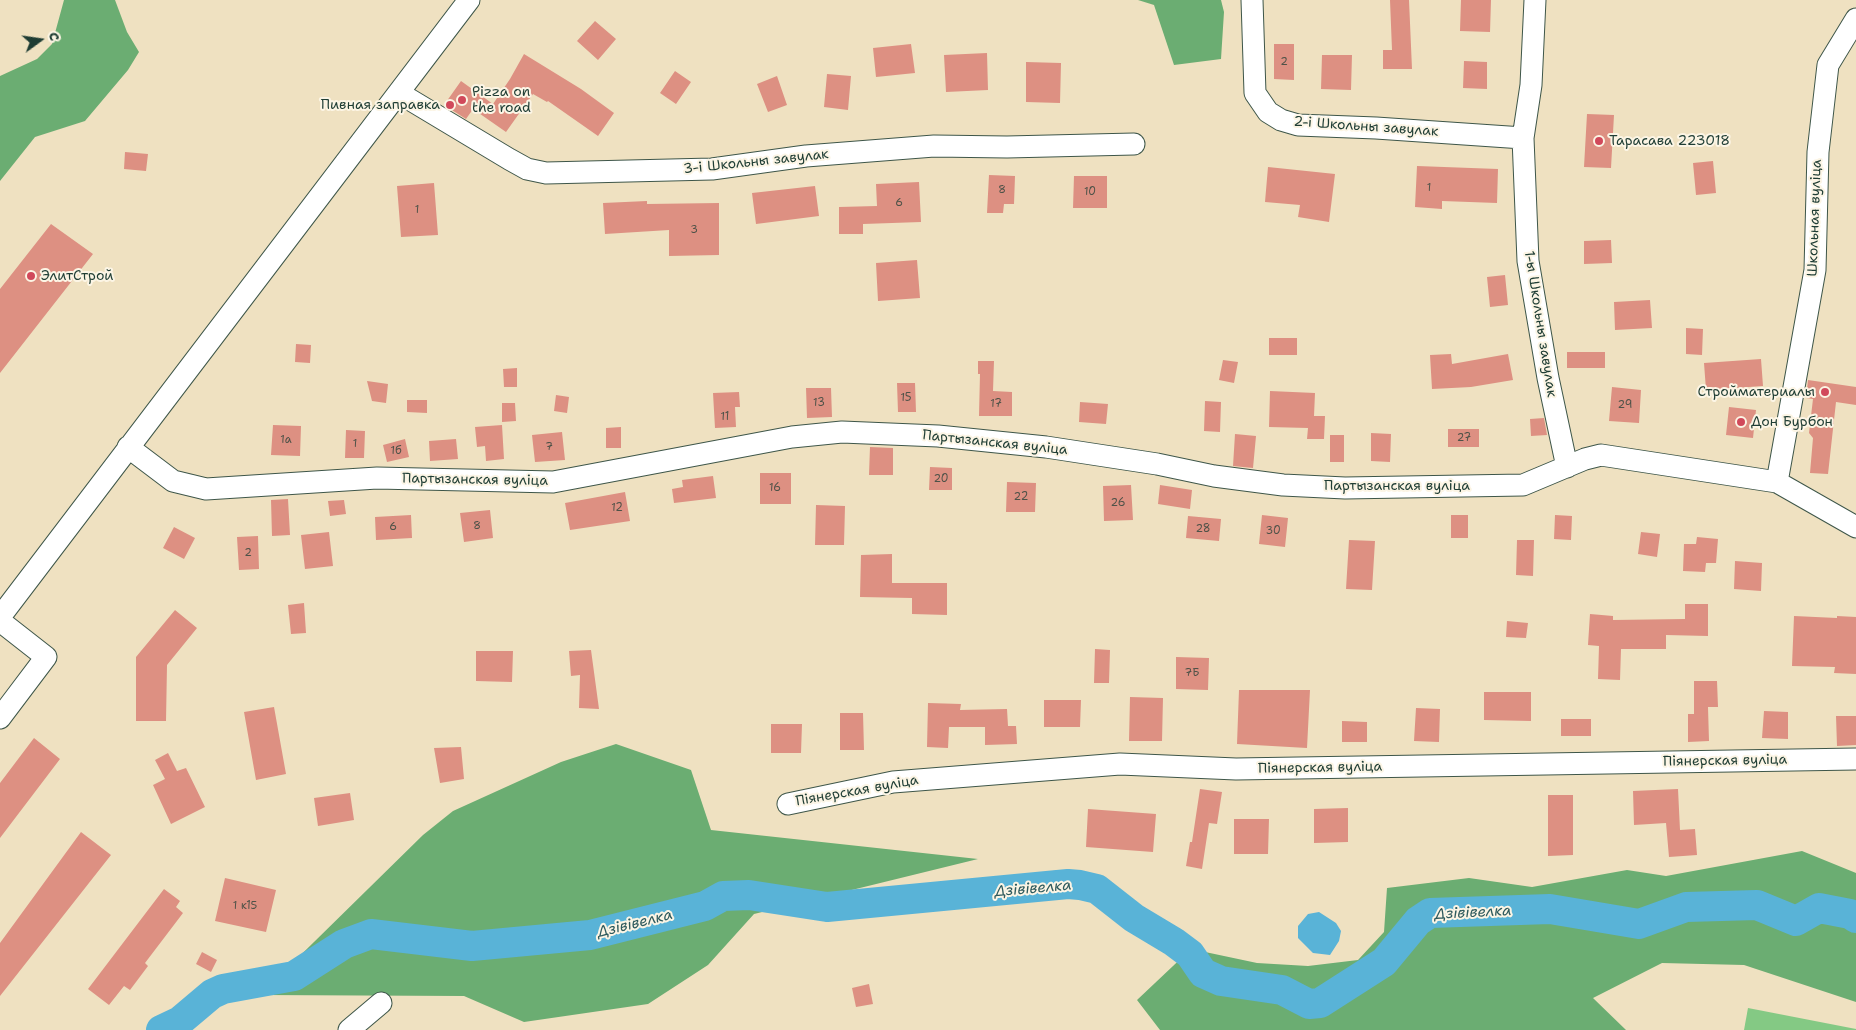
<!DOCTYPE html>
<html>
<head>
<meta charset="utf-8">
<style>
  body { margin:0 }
  #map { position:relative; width:1856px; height:1030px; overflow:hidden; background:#efe1c1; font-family:"Shantell Sans",sans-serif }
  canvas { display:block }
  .north { position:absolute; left:15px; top:15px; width:50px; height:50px; -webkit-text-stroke:4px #fcf5e5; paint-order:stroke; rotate:76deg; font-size:14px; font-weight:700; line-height:20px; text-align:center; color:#1f3d34 }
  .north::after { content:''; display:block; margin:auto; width:18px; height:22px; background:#1f3d34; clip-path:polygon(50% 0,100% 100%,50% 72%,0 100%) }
</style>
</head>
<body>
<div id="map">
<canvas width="1856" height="1030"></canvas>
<div class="north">С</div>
</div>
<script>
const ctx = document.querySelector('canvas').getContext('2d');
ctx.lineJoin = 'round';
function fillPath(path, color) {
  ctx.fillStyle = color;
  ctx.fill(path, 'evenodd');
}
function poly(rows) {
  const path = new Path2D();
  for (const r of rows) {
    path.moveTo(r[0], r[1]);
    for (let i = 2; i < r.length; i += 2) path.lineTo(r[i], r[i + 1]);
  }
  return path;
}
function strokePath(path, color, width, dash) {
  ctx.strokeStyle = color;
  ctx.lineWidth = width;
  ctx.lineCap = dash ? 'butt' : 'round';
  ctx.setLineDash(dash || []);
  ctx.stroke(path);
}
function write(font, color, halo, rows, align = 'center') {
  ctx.font = font + ' "Shantell Sans",sans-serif';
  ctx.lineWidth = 4;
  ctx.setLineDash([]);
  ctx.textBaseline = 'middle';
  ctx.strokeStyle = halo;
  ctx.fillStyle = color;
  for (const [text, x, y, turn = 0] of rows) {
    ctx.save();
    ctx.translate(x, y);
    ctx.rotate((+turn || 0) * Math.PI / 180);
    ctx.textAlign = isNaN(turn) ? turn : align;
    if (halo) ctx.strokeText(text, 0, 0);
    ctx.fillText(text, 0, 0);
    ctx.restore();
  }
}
const green = poly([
  [1748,1008,1856,1029,1856,1030,1744,1030]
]);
const forest = poly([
  [64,0,115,0,127,32,139,52,128,70,85,121,35,137,0,181,0,76,37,59,52,44],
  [1138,0,1221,0,1224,12,1221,59,1174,65,1154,5],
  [616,744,691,770,711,830,978,859,754,914,708,965,648,1004,524,1022,464,996,260,995,423,835,453,811,561,762],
  [1802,851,1856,873,1856,1002,1744,965,1662,963,1593,998,1626,1030,1160,1030,1137,1000,1191,949,1257,963,1308,966,1358,960,1384,932,1387,888,1469,878,1532,887,1627,870,1666,876]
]);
const water = poly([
  [1064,870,1092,881,1097,889,1093,896,1072,893,1054,885,1047,878,1052,871],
  [1319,912,1336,923,1341,931,1339,941,1330,955,1313,953,1298,938,1298,926,1308,914]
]);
const river = poly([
  [161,1030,180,1021,212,994,223,989,294,976,344,944,371,934,472,946,590,935,705,906,723,896,749,895,827,907,1068,884,1080,885,1097,889,1134,918,1174,942,1190,954,1203,973,1221,981,1282,990,1309,1004,1320,1003,1384,962,1418,921,1430,913,1550,909,1639,924,1686,907,1757,905,1796,921,1819,908,1850,914,1856,918]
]);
const building = poly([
  [1390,0,1409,0,1412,69,1383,69,1383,50,1392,50],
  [1461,0,1491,0,1490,32,1460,31],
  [595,21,616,39,598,60,577,41],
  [911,44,915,73,876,77,873,48],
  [1274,44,1294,44,1294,80,1274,79],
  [987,53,988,90,946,92,944,55],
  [524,54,581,89,614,113,598,136,548,101,547,102,533,94,506,132,473,109,466,119,444,105,461,81,493,104,510,79],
  [1322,55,1352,55,1351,90,1321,89],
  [1464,61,1487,62,1487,89,1463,88],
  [1026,62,1061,63,1060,103,1026,102],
  [675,71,691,82,676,104,660,93],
  [827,74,851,76,848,110,824,107],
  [777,76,787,105,768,112,757,84],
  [1587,114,1614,115,1611,168,1584,167],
  [125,152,148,154,146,171,124,169],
  [1713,161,1716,193,1696,195,1693,163],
  [1417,166,1498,169,1497,203,1442,201,1442,209,1415,207],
  [1268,167,1335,174,1329,222,1298,217,1300,205,1265,202],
  [989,175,1015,176,1014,204,1004,204,1003,213,987,213],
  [1074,176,1107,176,1107,208,1073,208],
  [919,182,921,222,863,224,863,234,839,234,839,207,877,206,876,184],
  [434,183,438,235,401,237,397,186],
  [815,186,819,216,756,224,752,193],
  [647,201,647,204,719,203,719,255,669,256,669,230,605,234,603,203],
  [51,224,93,254,0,373,0,289],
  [1611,240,1612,263,1584,264,1584,241],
  [917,260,920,298,878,301,876,263],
  [1505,275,1508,305,1490,307,1487,277],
  [1650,300,1652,328,1615,330,1614,302],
  [1686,328,1703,329,1702,355,1686,354],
  [1269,338,1297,338,1297,355,1269,355],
  [296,344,311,345,310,363,295,362],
  [1567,352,1605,352,1605,368,1567,368],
  [1451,354,1452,364,1508,354,1513,380,1471,387,1432,389,1430,355],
  [1761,359,1763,386,1706,390,1704,363],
  [1223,360,1238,362,1234,383,1219,380],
  [978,361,994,361,993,391,1012,392,1012,416,979,416,980,374,978,374],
  [517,368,517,387,504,387,503,369],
  [1808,380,1856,387,1856,405,1836,402,1828,474,1810,473,1813,438,1809,433,1813,399,1806,398],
  [367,381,388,384,386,403,372,401],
  [897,383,915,383,916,412,898,412],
  [1612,387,1641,390,1639,423,1609,421],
  [806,388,831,388,832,417,807,418],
  [1270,391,1315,393,1314,416,1325,416,1324,439,1307,439,1308,428,1269,427],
  [739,392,740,407,735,407,736,427,715,428,713,393],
  [556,395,569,397,567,413,554,411],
  [407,400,427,400,427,413,407,412],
  [1205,401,1221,402,1220,432,1204,431],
  [1080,402,1108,404,1106,424,1079,422],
  [502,403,515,403,516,421,502,422],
  [1729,407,1756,410,1753,438,1726,435],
  [1544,418,1547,435,1531,436,1530,419],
  [273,425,301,426,300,456,271,455],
  [502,425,504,459,486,461,485,446,477,447,475,427],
  [621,427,621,448,606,448,606,428],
  [1448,429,1479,429,1479,447,1448,447],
  [346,430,365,431,364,458,345,458],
  [562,432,565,460,535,462,532,435],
  [1371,433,1391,434,1390,462,1371,461],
  [1235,434,1256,436,1253,468,1233,466],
  [1330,435,1344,435,1344,462,1330,462],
  [405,439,409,457,387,462,383,445],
  [456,439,458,459,430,461,429,441],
  [870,447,893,448,893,475,869,475],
  [930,467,952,468,952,490,929,490],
  [760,473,791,473,791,504,760,504],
  [713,476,716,498,674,503,672,489,683,487,682,480],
  [1007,482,1036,483,1035,512,1006,512],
  [1131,485,1133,520,1104,521,1103,486],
  [1160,485,1192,490,1190,509,1158,504],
  [625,492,630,521,570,530,565,503],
  [288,499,290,535,272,536,271,500],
  [344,500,346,514,330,516,328,501],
  [816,505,845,506,844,545,815,545],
  [490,510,493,538,464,542,460,513],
  [411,515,412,538,376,540,375,517],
  [1262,515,1288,518,1285,547,1259,544],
  [1451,515,1468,515,1468,538,1451,538],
  [1555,515,1572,516,1571,540,1554,539],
  [1188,516,1221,519,1219,541,1186,538],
  [174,527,195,538,184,559,163,548],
  [329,532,333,566,305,569,301,535],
  [1641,532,1660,534,1657,557,1638,554],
  [258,536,259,569,239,570,237,537],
  [1697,537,1718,539,1716,563,1706,563,1705,572,1683,571,1684,544,1696,544],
  [1349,540,1375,541,1372,590,1346,589],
  [1517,540,1534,540,1533,576,1516,575],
  [892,554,892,583,947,583,947,615,912,614,912,598,860,597,861,555],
  [1735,561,1762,563,1761,591,1734,589],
  [304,603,306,633,291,634,288,605],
  [1685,604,1708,604,1708,636,1666,635,1666,649,1621,649,1620,680,1598,679,1599,646,1588,645,1590,614,1613,616,1613,620,1685,619],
  [175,610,197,628,167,665,166,721,136,721,136,657],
  [1794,616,1837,618,1837,616,1856,617,1856,674,1834,673,1835,667,1792,666],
  [1507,621,1528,623,1526,638,1506,637],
  [1095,649,1110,650,1109,683,1094,683],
  [591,650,599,709,579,708,580,675,571,676,569,651],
  [476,651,513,651,512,682,476,681],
  [1176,657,1209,658,1208,690,1176,689],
  [1694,681,1717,681,1718,707,1708,707,1709,741,1688,742,1688,714,1694,714],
  [1239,690,1310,690,1307,748,1237,744],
  [1484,692,1531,692,1531,721,1484,720],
  [1130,697,1163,698,1162,741,1129,741],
  [1044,700,1081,700,1080,727,1044,727],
  [928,703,961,704,960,710,1007,709,1008,726,1016,726,1017,744,985,745,985,727,949,727,948,748,927,747],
  [274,707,286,774,256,780,244,712],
  [1416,708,1440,709,1439,742,1414,741],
  [1764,711,1788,712,1788,739,1762,738],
  [840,713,863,713,864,750,840,750],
  [1836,716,1856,716,1856,745,1837,746],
  [1561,719,1591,719,1591,736,1561,736],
  [1342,721,1367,722,1367,742,1342,742],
  [771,724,802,724,801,753,771,753],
  [34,738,60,759,0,838,0,783],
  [461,747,464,779,440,783,434,748],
  [168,753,177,771,186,768,205,807,171,824,153,785,165,779,155,760],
  [1200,789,1222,792,1217,824,1209,823,1202,869,1186,866,1190,842,1192,842],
  [1678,789,1680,830,1695,829,1697,855,1669,857,1666,823,1634,825,1633,791],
  [350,793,354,820,318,826,314,798],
  [1548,795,1573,795,1573,855,1548,856],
  [1348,808,1348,842,1314,843,1314,809],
  [1088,809,1156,814,1153,852,1086,847],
  [1234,819,1269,819,1268,854,1234,854],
  [81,832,111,855,0,996,0,943],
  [225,878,276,890,266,932,215,921],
  [164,889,180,901,176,907,183,913,145,963,148,966,130,990,124,986,109,1005,88,989],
  [202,952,217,960,211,972,196,964],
  [869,984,873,1004,856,1007,852,988]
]);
const minor = poly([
  [1252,0,1255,93,1268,112,1281,120,1298,125,1376,128,1523,138],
  [1535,0,1531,85,1523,138,1528,261,1548,378,1567,467],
  [399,93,509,159,527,169,546,173,712,169,806,156,934,146,1007,147,1134,144],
  [128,447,173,481,206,489,377,478,553,482,792,437,842,432,938,436,1046,447,1157,464,1214,476,1283,485,1345,488,1523,485,1585,459,1601,455,1777,482,1856,527],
  [1777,482,1815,270,1818,152,1828,65,1856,19],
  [0,617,469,0],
  [0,621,46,657,0,718],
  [788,804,893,782,1120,764,1236,769,1856,759],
  [349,1030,381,1003]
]);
const markers = [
  [462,100,5,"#d1495b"],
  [450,105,5,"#d1495b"],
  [1599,141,5,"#d1495b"],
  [31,276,5,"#d1495b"],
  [1825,392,5,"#d1495b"],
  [1741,422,5,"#d1495b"]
];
const numberNames = [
  ["2",1284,62],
  ["1",1429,188],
  ["8",1002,190],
  ["10",1090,192],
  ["6",899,203],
  ["1",417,210],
  ["3",694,230],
  ["15",906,398],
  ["13",819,403],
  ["17",996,404],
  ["29",1625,405],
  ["11",725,417],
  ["27",1464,438],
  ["1а",286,440],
  ["1",355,444],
  ["7",549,447],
  ["1б",396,451],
  ["20",941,479],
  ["16",775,488],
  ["22",1021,497],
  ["26",1118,503],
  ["12",617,508],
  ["8",477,526],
  ["6",393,527],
  ["28",1203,529],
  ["30",1273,531],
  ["2",248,553],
  ["7Б",1192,673],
  ["1 к15",245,906]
];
const poiNames = [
  ["Pizza on",472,92],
  ["the road",472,108],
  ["Пивная заправка",440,105,"right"],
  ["Тарасава 223018",1609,141],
  ["ЭлитСтрой",41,276],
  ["Стройматериалы",1815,392,"right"],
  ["Дон Бурбон",1751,422]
];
const streetNames = [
  ["2-і Школьны завулак",1366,127,4],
  ["3-і Школьны завулак",756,162,-6],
  ["Школьная вуліца",1815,218,-88],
  ["1-ы Школьны завулак",1540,324,81],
  ["Партызанская вуліца",995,443,6],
  ["Партызанская вуліца",475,480,1],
  ["Партызанская вуліца",1397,486],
  ["Піянерская вуліца",1725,761,-1],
  ["Піянерская вуліца",1320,768,-1],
  ["Піянерская вуліца",857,791,-10]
];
const waterNames = [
  ["Дзівівелка",1033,889,-5],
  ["Дзівівелка",1473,913,-3],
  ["Дзівівелка",635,924,-14]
];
fillPath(green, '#84c984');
fillPath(forest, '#6bad72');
fillPath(water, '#59b3d7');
strokePath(river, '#59b3d7', 30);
fillPath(building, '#dd9082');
strokePath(minor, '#3e5649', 23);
strokePath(minor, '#fff', 21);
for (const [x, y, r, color] of markers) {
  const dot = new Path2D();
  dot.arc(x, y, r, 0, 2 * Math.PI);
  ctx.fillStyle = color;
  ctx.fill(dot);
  strokePath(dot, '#fcf5e5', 2);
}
write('11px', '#4e5248', null, numberNames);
write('14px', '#1f3d34', '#fcf5e5', poiNames, 'left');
write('14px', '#1f3d34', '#fcf5e5', streetNames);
write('italic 15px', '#2e5a5d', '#fcf5e5', waterNames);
</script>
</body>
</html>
